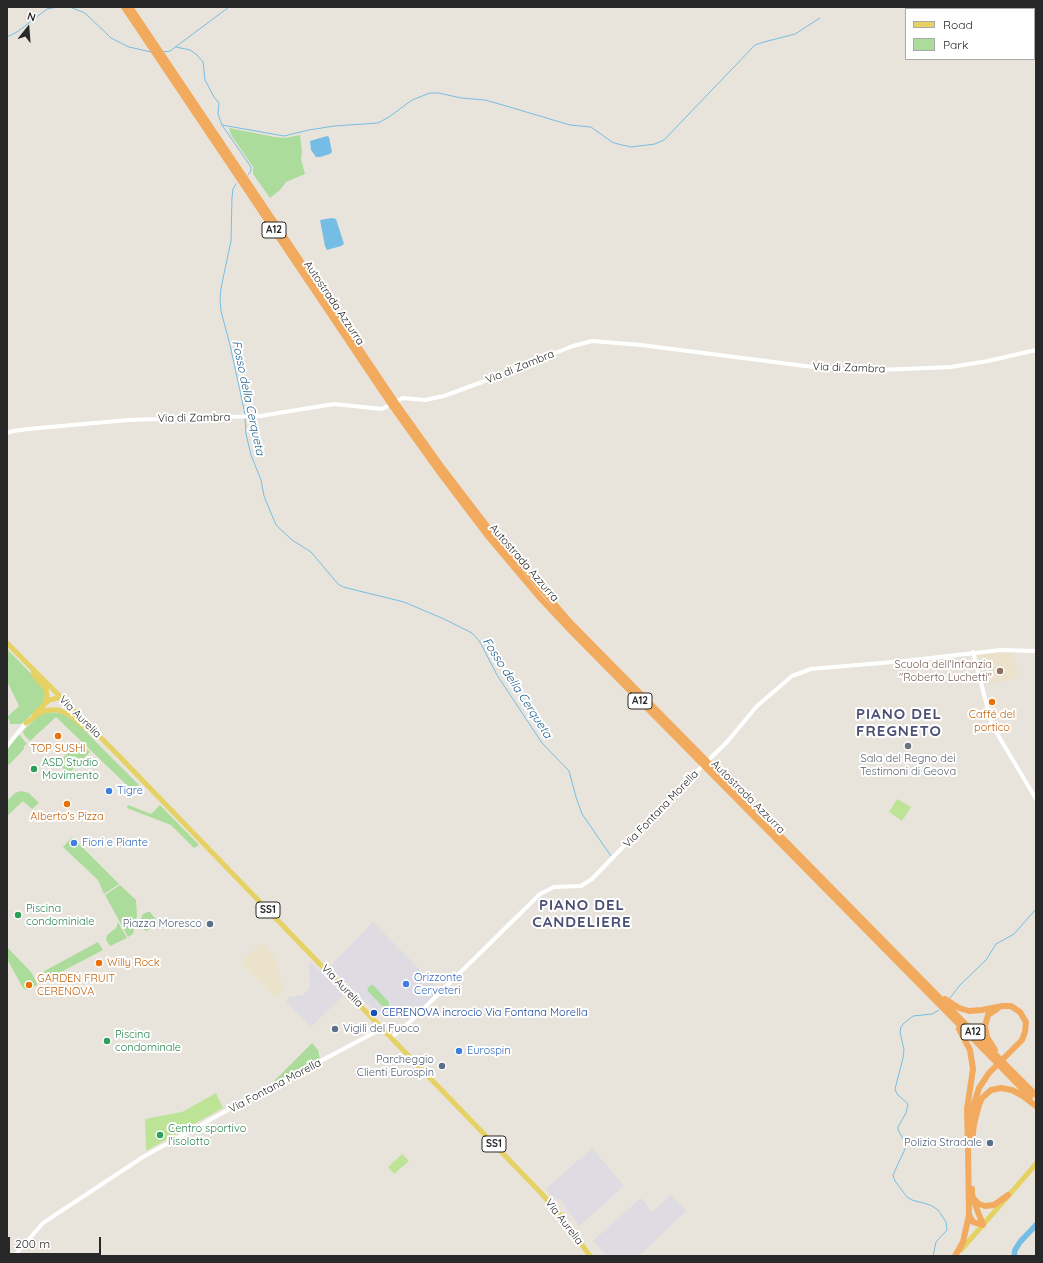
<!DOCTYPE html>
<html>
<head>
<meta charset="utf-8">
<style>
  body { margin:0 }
  #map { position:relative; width:1043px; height:1263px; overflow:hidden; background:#e9e4db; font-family:Quicksand,sans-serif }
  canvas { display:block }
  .frame { position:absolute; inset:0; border:8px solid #282828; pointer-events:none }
  .legend { position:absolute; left:905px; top:8px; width:130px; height:52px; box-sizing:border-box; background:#fff; border:1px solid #a9a9a9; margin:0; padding:5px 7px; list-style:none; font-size:12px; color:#282828 }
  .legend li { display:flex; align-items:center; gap:8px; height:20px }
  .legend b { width:20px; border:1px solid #a9a9a9 }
  .north { position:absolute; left:8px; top:8px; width:40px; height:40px; -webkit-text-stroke:3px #fff; paint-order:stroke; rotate:17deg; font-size:11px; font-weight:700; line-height:16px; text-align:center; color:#282828 }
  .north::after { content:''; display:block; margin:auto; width:14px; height:18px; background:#282828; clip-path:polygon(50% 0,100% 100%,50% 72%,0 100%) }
  .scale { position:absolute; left:8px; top:1237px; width:93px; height:18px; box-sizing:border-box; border:2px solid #282828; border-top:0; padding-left:5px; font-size:12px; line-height:14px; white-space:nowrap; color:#282828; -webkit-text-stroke:3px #fff; paint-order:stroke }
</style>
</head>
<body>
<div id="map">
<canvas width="1043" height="1263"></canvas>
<div class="frame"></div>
<ul class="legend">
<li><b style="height:5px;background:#e5d164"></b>Road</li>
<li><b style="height:11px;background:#acdc9b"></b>Park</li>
</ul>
<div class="north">N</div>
<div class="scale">200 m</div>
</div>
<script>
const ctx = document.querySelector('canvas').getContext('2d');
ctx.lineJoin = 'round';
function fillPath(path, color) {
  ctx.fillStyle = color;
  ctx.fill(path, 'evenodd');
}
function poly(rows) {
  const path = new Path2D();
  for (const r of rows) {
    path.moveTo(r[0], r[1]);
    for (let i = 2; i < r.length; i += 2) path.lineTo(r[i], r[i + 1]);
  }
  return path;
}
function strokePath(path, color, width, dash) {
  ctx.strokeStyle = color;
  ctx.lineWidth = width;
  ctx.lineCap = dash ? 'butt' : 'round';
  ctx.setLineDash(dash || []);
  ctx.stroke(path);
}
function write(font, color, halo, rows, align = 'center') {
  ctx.font = font + ' Quicksand,sans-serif';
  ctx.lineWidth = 4;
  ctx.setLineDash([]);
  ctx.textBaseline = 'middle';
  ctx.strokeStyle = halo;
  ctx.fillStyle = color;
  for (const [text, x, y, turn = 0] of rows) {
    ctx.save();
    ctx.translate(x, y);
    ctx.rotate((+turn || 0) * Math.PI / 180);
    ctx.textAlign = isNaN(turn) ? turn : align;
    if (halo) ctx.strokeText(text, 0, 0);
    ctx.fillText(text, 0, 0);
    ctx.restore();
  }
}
const industrial = poly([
  [373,922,440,990,408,1021,399,1013,382,1012,376,1013,330,966],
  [309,960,344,995,311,1027,286,1002,289,997,303,995,310,988],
  [592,1148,624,1186,579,1226,560,1199,554,1198,546,1189],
  [671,1195,686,1211,639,1256,604,1256,605,1254,593,1241,606,1229,641,1198,652,1212]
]);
const education = poly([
  [1012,651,1019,676,1001,682,986,684,977,654],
  [261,942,274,955,274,959,278,964,280,981,282,981,284,991,276,998,241,962]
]);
const green = poly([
  [229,128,275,137,285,138,300,135,302,151,301,159,305,174,286,182,280,190,270,198,253,174,253,167,231,135],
  [7,649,42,685,45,691,45,701,24,722,20,724,10,724,9,719,7,720,7,717,19,706,7,681],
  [47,712,62,713,76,722,139,785,133,791,56,717,30,741,24,735,23,731,38,716],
  [19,734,27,744,24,746,24,749,9,765,7,762,7,750],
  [79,742,90,752,71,771,64,770,60,764,61,760],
  [21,791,29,793,39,803,32,809,23,801,7,816,7,801,15,793],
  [128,805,151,814,160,805,199,845,194,848,171,825,127,808],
  [72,837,119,884,104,894,98,880,63,847],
  [120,885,136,900,137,916,133,934,128,937,105,895],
  [147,912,150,912,158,922,156,926,146,931,143,929,140,924,142,915],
  [118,922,127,938,110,946,106,940,107,935,116,928],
  [98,942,103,950,44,981,39,974],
  [7,947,31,972,36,981,37,985,27,990,23,988,7,959],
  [371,985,373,985,388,1001,389,1003,389,1006,382,1006,368,991,367,989],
  [312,1043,318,1050,320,1059,284,1079,272,1083]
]);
const pitch = poly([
  [897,799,911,807,902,821,889,812],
  [216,1093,223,1108,146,1151,145,1119,182,1112],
  [402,1154,409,1161,394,1174,388,1167]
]);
const water = poly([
  [327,136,329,137,332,152,330,154,320,157,316,157,311,150,310,141],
  [332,218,336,219,344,244,341,246,327,250,325,246,320,220]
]);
const stream = poly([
  [70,7,85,13,111,38,129,47,151,52],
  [7,37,17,32,47,9,58,7],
  [176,47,190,50,197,55,203,62,205,80,214,97,219,103,218,114,222,125,251,167,251,171,248,175],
  [162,52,170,51,229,7],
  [222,125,284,136,309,130,334,126,378,123,389,117,412,100,430,93,439,93,461,98,485,100,496,103,570,125,591,127,612,142,618,144,631,147,655,144,664,140,755,45,764,42,795,34,820,18],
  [236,184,233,189,232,197,231,241,221,288,220,299,221,311,230,345,245,414],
  [245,418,246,434,251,455,261,480,264,496,276,525,292,540,311,552,338,584,343,587,404,602,444,619,472,633,480,642,497,675,542,743,569,771,576,797,582,814,611,856],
  [950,998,960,985,986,960,996,944,1014,934,1036,909],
  [933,1256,936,1242,947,1230,946,1222,938,1210,932,1206,927,1204,912,1200,907,1197,895,1181,893,1175,905,1149,905,1142,898,1130,898,1127,906,1113,908,1104,897,1094,895,1089,903,1058,904,1050,900,1032,901,1027,904,1023,913,1016,932,1014,939,1010]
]);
const river = poly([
  [1014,1256,1015,1250,1020,1242,1036,1225]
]);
const minor = poly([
  [7,433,13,431,28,429,128,420,260,416,334,404,382,409,403,398,425,400,444,396,482,382,573,346,592,341,641,345,813,367,856,371,951,367,988,361,1036,350],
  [973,652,992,725,1036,799],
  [7,746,26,723],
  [392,1037,413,1019,540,894,554,887,581,886,592,879,682,786,727,742,757,706,792,676,811,669,904,661,1001,650,1036,651],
  [14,1256,43,1223,143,1157,226,1111,383,1028]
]);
const major = poly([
  [7,643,118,755,541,1193,561,1216,590,1256],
  [33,674,46,689,47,696,45,702],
  [34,715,49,700,58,698],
  [26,723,43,711,51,710,58,710,70,715,93,734],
  [961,1250,1036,1164]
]);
const highway = poly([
  [124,7,392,406,440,473,487,535,541,599,572,632,996,1062],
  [130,7,396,403,441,466,490,530,569,621,999,1058],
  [945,999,959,1008,969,1011,982,1010,1003,1006,1011,1006,1020,1012,1026,1022,1025,1032,1022,1040,989,1073,979,1088,972,1110,972,1129],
  [995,1050,987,1037,985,1026,988,1015,997,1009],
  [1003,1062,1036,1095],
  [999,1065,1030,1097],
  [972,1142,974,1124,979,1105,982,1098,991,1090,1001,1088,1012,1090,1023,1096,1036,1106],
  [972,1189,972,1195,974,1199,979,1204,985,1206,994,1205,1008,1195],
  [969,1215,973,1222,983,1225,973,1199],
  [955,1256,963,1242,969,1215,968,1148,967,1109,973,1069,970,1050,959,1029]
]);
const markers = [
  [1000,671,4,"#8d6e63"],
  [992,702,4,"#e8710a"],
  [58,736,4,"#e8710a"],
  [908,746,4,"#6b7280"],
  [34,769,4,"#2e9e5b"],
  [109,791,4,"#3f7fe0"],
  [67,804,4,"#e8710a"],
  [74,843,4,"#3f7fe0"],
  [18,915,4,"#2e9e5b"],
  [210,924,4,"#5c6f8a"],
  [99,963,4,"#e8710a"],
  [406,984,4,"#3f7fe0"],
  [29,985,4,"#e8710a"],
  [374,1013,4,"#1a4fb4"],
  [335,1029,4,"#5c6f8a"],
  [107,1041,4,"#2e9e5b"],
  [459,1051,4,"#3f7fe0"],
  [442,1066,4,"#5c6f8a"],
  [160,1135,4,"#2e9e5b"],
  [990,1143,4,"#5c6f8a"]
];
const shields = [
  [274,230,24],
  [640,701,24],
  [268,910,24],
  [973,1032,24],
  [494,1144,24]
];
const shieldNames = [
  ["A12",274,230],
  ["A12",640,701],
  ["SS1",268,910],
  ["A12",973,1032],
  ["SS1",494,1144]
];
const streetNames = [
  ["Autostrada Azzurra",334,303,56],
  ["Via di Zambra",520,367,-22],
  ["Via di Zambra",849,368,2],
  ["Via di Zambra",194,418,-1],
  ["Autostrada Azzurra",524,563,49],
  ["Via Aurelia",80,717,45],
  ["Autostrada Azzurra",748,797,45],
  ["Via Fontana Morella",661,809,-46],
  ["Via Aurelia",342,986,46],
  ["Via Fontana Morella",275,1086,-28],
  ["Via Aurelia",564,1222,52]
];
const educationNames = [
  ["Scuola dell'Infanzia",992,665],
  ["\"Roberto Luchetti\"",992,678]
];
const foodNames = [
  ["Caffé del",992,715],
  ["portico",992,728],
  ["TOP SUSHI",58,749],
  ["Alberto's Pizza",67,817],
  ["Willy Rock",107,963,"left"],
  ["GARDEN FRUIT",37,979,"left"],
  ["CERENOVA",37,992,"left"]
];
const worshipNames = [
  ["Sala del Regno dei",908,759],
  ["Testimoni di Geova",908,772]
];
const leisureNames = [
  ["ASD Studio",42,763],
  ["Movimento",42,776],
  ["Piscina",26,909],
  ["condominiale",26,922],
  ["Piscina",115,1035],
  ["condominale",115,1048],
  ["Centro sportivo",168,1129],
  ["l'isolotto",168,1142]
];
const shopNames = [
  ["Tigre",117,791],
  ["Fiori e Piante",82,843],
  ["Orizzonte",414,978],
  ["Cerveteri",414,991],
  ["Eurospin",467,1051]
];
const serviceNames = [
  ["Piazza Moresco",202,924],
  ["Vigili del Fuoco",343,1029,"left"],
  ["Parcheggio",434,1060],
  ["Clienti Eurospin",434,1073],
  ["Polizia Stradale",982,1143]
];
const transitNames = [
  ["CERENOVA incrocio Via Fontana Morella",382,1013]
];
const waterNames = [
  ["Fosso della Cerqueta",248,398,78],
  ["Fosso della Cerqueta",517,688,57]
];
const districtNames = [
  ["PIANO DEL",899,714],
  ["FREGNETO",899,731],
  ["PIANO DEL",582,905],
  ["CANDELIERE",582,922]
];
fillPath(industrial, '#dedbe2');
fillPath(education, '#eae2cb');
fillPath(green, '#acdc9b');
fillPath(pitch, '#bde397');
fillPath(water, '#75bde4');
strokePath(stream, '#75bde4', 1);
strokePath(river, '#75bde4', 5.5);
strokePath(minor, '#fff', 4);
strokePath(major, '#e5d164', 5);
strokePath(highway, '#f1aa5e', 6);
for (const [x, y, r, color] of markers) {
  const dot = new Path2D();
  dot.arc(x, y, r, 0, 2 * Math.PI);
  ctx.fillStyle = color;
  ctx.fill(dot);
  strokePath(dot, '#fff', 1.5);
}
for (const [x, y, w] of shields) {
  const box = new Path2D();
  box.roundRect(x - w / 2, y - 8, w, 16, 3);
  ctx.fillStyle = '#fff';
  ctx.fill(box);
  strokePath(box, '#282828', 1);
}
write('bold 10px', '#282828', null, shieldNames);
write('11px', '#282828', '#fff', streetNames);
write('11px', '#785e54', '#fff', educationNames, 'right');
write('11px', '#c56008', '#fff', foodNames);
write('11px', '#5b616d', '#fff', worshipNames);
write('11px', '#27864d', '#fff', leisureNames, 'left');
write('11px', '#366cbe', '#fff', shopNames, 'left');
write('11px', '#4e5e75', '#fff', serviceNames, 'right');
write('11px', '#164399', '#fff', transitNames, 'left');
write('italic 12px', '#175b8d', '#fff', waterNames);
ctx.letterSpacing = '1px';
write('bold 15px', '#4c5075', '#fff', districtNames);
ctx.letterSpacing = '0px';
</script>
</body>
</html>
